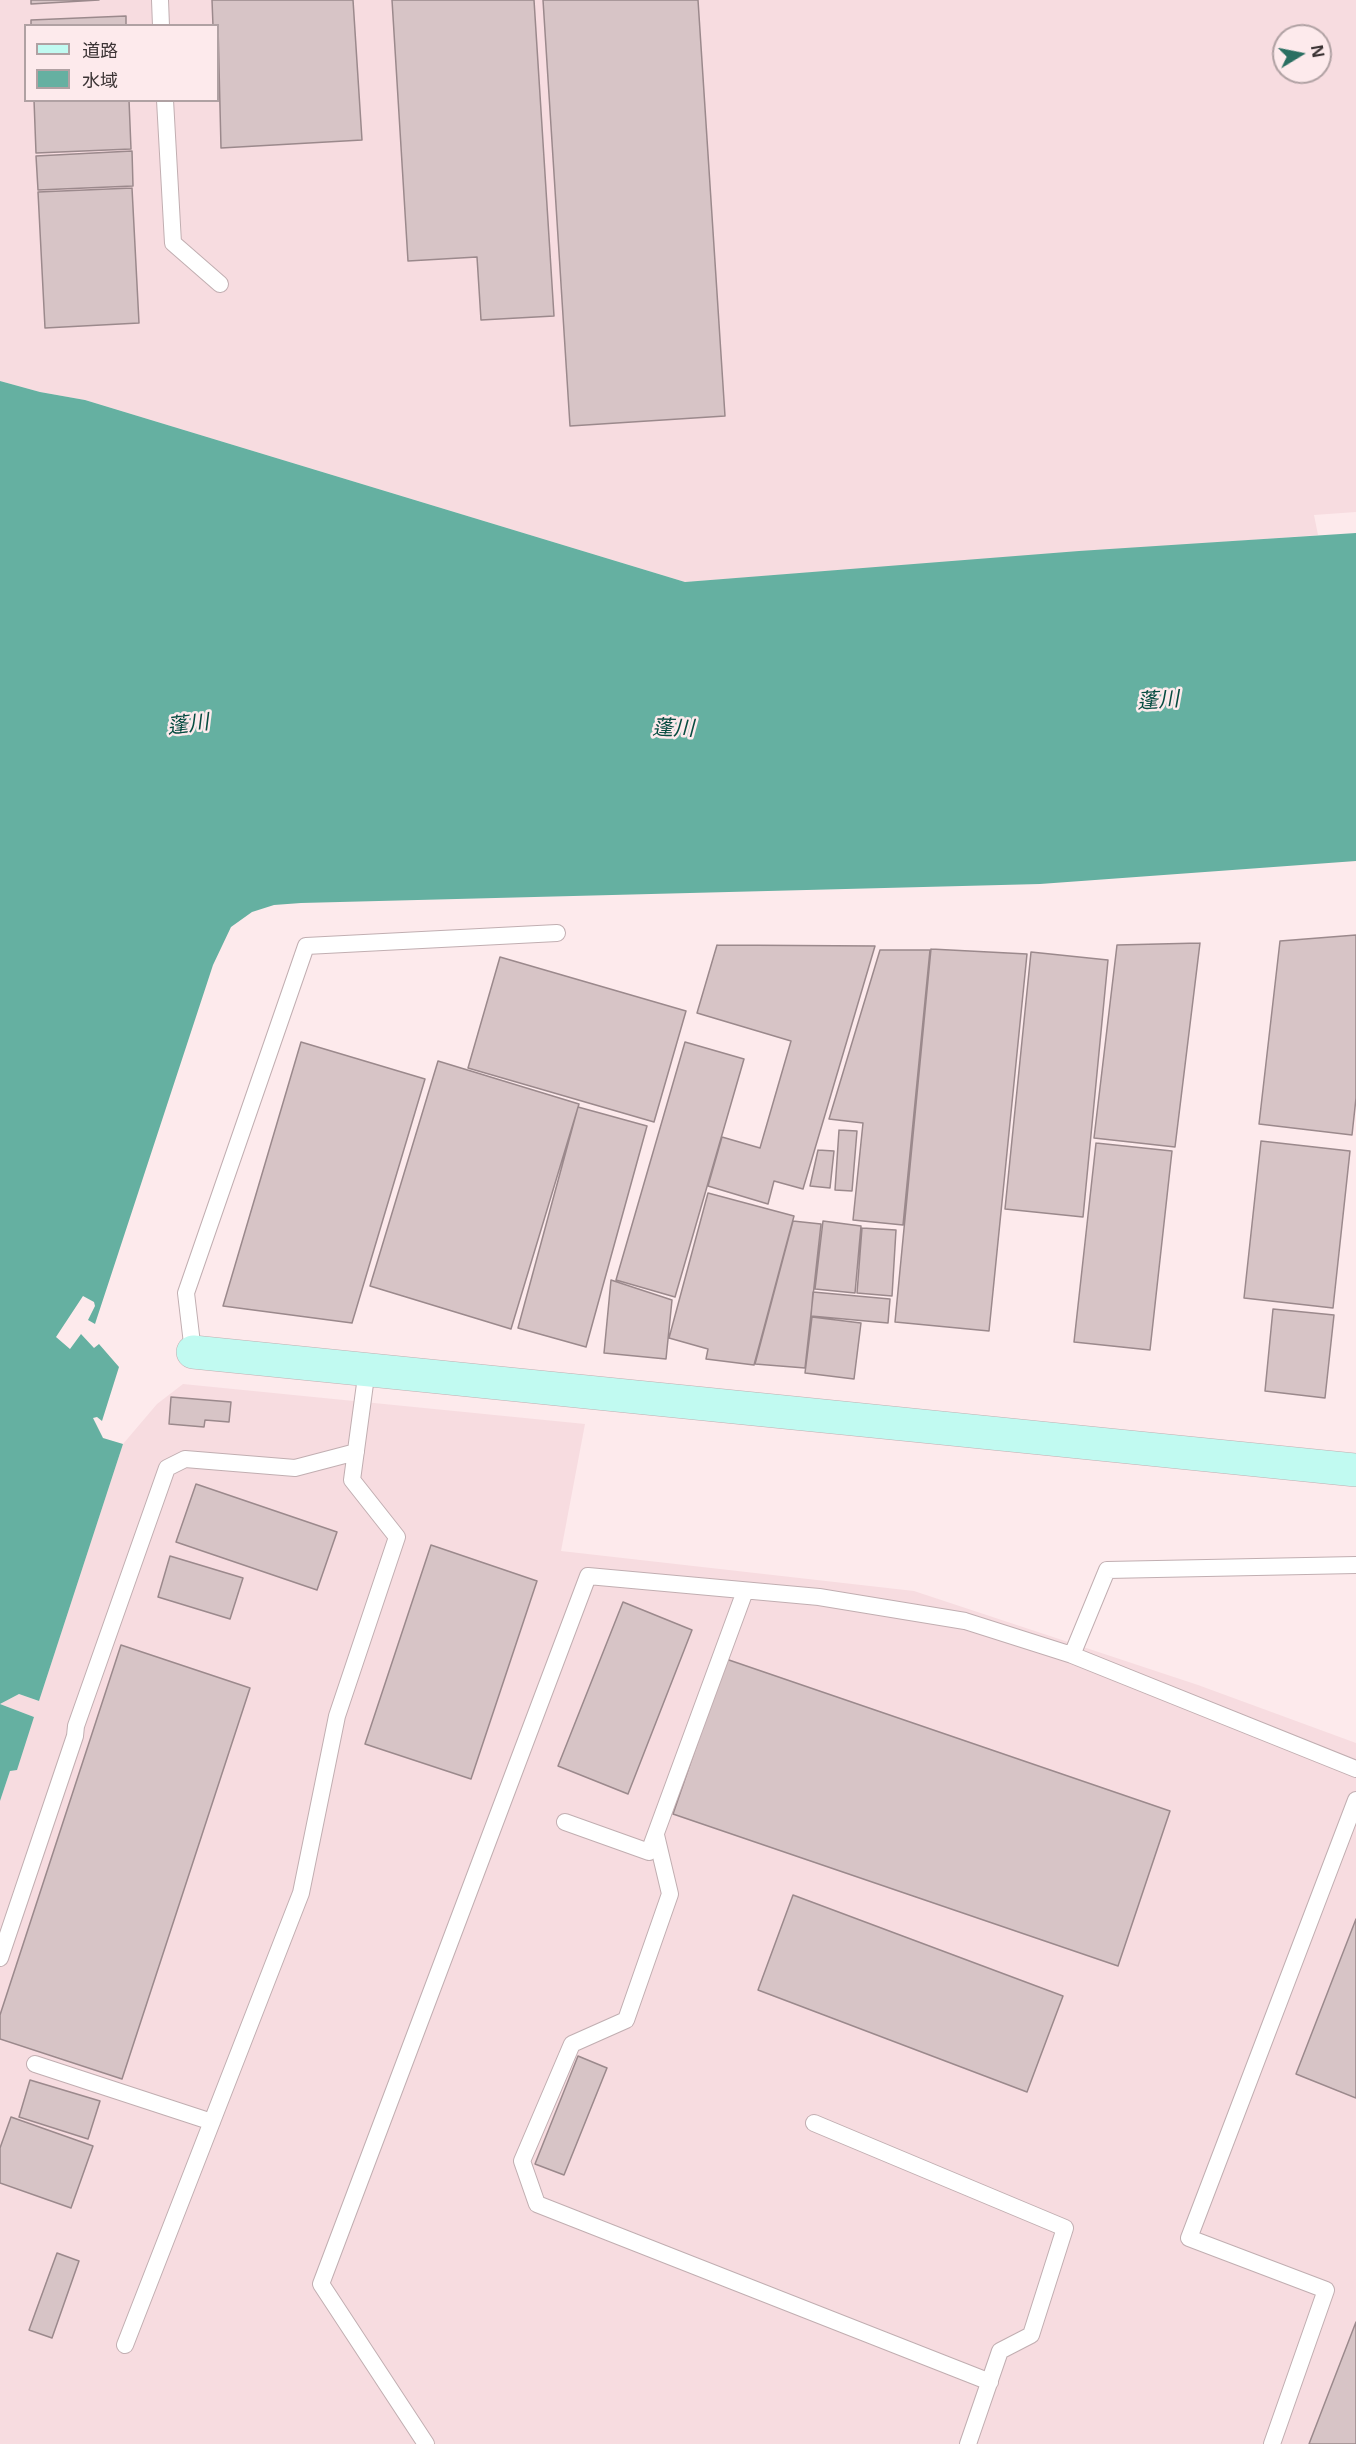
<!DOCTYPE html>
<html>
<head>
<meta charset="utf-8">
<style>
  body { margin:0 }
  #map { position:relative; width:1356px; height:2444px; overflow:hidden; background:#fdeaec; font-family:"Open Sans","Noto Sans JP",sans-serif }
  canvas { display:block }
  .legend { position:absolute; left:24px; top:24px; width:195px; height:78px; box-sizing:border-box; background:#fdeaec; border:2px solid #b0a1a3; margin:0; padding:8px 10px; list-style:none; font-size:18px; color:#3c3435 }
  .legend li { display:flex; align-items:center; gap:12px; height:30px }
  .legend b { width:30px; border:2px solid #b0a1a3 }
  .north { position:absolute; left:1272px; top:24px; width:60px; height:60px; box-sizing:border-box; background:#fdeaec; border:2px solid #b0a1a3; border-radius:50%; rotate:80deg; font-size:16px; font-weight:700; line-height:24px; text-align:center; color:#3c3435 }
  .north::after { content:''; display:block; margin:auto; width:21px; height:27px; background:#2a6f62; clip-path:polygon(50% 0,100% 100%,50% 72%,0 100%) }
</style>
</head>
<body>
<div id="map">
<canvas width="1356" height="2444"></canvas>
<ul class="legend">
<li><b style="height:8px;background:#c1faf1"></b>道路</li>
<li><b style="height:16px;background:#65b0a1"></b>水域</li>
</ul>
<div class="north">N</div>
</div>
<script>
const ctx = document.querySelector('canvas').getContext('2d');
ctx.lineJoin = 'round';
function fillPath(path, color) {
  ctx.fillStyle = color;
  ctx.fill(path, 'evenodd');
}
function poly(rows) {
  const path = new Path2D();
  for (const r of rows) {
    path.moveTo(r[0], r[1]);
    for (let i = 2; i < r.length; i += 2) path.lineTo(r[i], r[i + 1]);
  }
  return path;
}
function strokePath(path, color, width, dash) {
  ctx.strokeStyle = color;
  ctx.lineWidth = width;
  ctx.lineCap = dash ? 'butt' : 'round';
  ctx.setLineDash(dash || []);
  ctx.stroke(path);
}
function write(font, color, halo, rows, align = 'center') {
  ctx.font = font + ' "Open Sans","Noto Sans JP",sans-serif';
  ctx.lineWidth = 5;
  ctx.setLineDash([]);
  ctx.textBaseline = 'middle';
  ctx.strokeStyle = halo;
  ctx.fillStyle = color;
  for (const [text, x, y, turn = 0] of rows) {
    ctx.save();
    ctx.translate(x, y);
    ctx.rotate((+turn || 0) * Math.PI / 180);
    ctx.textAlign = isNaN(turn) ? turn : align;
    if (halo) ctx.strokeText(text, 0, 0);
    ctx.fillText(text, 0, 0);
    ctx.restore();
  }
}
const built = poly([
  [0,0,1356,0,1356,512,1314,515,1318,535,685,582,85,400,40,392,0,381],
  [26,26,218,26,218,100,26,100],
  [1284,36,1320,36,1320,72,1284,72],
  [183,1384,585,1424,561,1551,914,1591,1198,1685,1356,1743,1356,2444,0,2444,0,1801,10,1771,34,1717,0,1704,19,1694,39,1701,123,1444,157,1404]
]);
const water = poly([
  [0,381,40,392,85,400,685,582,1079,551,1356,533,1356,861,1040,884,301,903,274,905,252,912,231,927,213,965,95,1324,88,1320,95,1306,94,1302,83,1296,56,1337,70,1349,81,1334,94,1348,99,1344,119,1367,102,1421,97,1417,93,1418,103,1438,123,1444,39,1701,19,1694,0,1704],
  [0,1704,34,1717,17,1770,10,1771,0,1801]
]);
const building = poly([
  [31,0,99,0,31,4,31,0],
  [212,0,353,0,362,140,221,148,218,26,213,26,212,0],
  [392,0,534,0,554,316,481,320,477,257,408,261,392,0],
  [543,0,698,0,725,416,570,426,543,0],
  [126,16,126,26,31,26,31,20,126,16],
  [34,100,129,100,131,149,36,153,34,100],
  [132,151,133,186,38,190,36,156,132,151],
  [132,188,139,323,45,328,38,192,132,188],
  [1356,935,1356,1098,1352,1135,1259,1124,1280,941,1356,935],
  [1200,943,1175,1147,1094,1138,1117,945,1200,943],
  [717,945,875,946,803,1189,774,1181,768,1204,708,1186,722,1137,760,1148,791,1041,697,1013,717,945],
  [931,949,1027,954,989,1331,895,1322,931,949],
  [880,950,930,950,903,1225,853,1220,863,1123,829,1119,880,950],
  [1031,952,1108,960,1083,1217,1005,1209,1031,952],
  [500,957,686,1011,654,1122,468,1068,500,957],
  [301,1042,425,1079,352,1323,223,1306,301,1042],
  [685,1042,744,1059,675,1297,616,1280,685,1042],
  [438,1061,579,1104,511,1329,370,1286,438,1061],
  [578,1107,647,1126,586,1347,518,1328,578,1107],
  [839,1130,857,1131,852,1191,835,1190,839,1130],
  [1261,1141,1350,1151,1333,1308,1244,1298,1261,1141],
  [1096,1143,1172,1151,1150,1350,1074,1342,1096,1143],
  [818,1150,834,1151,830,1188,810,1186,818,1150],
  [708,1193,794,1216,754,1365,706,1359,708,1349,669,1338,708,1193],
  [793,1221,821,1224,805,1368,755,1364,793,1221],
  [823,1221,861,1226,855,1293,815,1289,823,1221],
  [862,1228,896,1230,892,1296,857,1293,862,1228],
  [611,1280,672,1300,666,1359,604,1353,611,1280],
  [813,1292,890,1299,888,1323,811,1316,813,1292],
  [1273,1309,1334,1315,1325,1398,1265,1391,1273,1309],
  [812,1317,861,1323,854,1379,805,1373,812,1317],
  [171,1397,231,1402,229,1422,205,1420,204,1427,169,1424,171,1397],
  [196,1484,337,1532,317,1590,176,1542,196,1484],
  [431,1545,537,1581,471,1779,365,1744,431,1545],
  [170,1556,243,1578,230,1619,158,1597,170,1556],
  [623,1602,692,1630,628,1794,558,1766,623,1602],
  [121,1645,250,1688,122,2079,0,2039,0,2015,121,1645],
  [726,1659,1170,1811,1118,1966,673,1814,726,1659],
  [793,1895,1063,1996,1027,2092,758,1990,793,1895],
  [1356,1919,1356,2098,1296,2074,1356,1919],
  [578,2056,607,2068,564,2175,535,2164,578,2056],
  [30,2080,100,2101,88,2139,19,2117,30,2080],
  [11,2117,93,2146,71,2208,0,2183,0,2148,11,2117],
  [57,2253,79,2261,52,2338,29,2330,57,2253],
  [1356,2322,1356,2444,1309,2444,1356,2322]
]);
const lane = poly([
  [160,0,161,26],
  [165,100,173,243,220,284],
  [193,1352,186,1293,306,946,557,933],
  [1072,1655,1107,1570,1356,1565],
  [565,1822,649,1852,745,1591],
  [656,1835,670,1894,626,2020,572,2044,522,2161,537,2204,990,2382],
  [0,1958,75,1736,76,1726,167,1468,185,1459,295,1468,356,1452],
  [35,2064,212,2122],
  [814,2123,1065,2228,1031,2335,1000,2351,968,2444],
  [125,2345,301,1893,337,1716,397,1537,352,1480,367,1369],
  [426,2444,321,2284,588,1576,819,1597,965,1621,1072,1655,1356,1769],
  [1272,2444,1326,2290,1189,2238,1356,1800]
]);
const secondary = poly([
  [193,1352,1356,1470]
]);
const waterNames = [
  ["蓬川",1158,701,-4],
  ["蓬川",188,725,-7],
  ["蓬川",673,729,1]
];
fillPath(built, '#f7dce0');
fillPath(water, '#65b0a1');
fillPath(building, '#d7c4c6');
strokePath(building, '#9b898c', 1.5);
strokePath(lane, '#c1aeb1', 18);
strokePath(secondary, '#c1aeb1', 34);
strokePath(lane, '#fff', 16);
strokePath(secondary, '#c1faf1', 33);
write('italic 21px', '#074c41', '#fdeaec', waterNames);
</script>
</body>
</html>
